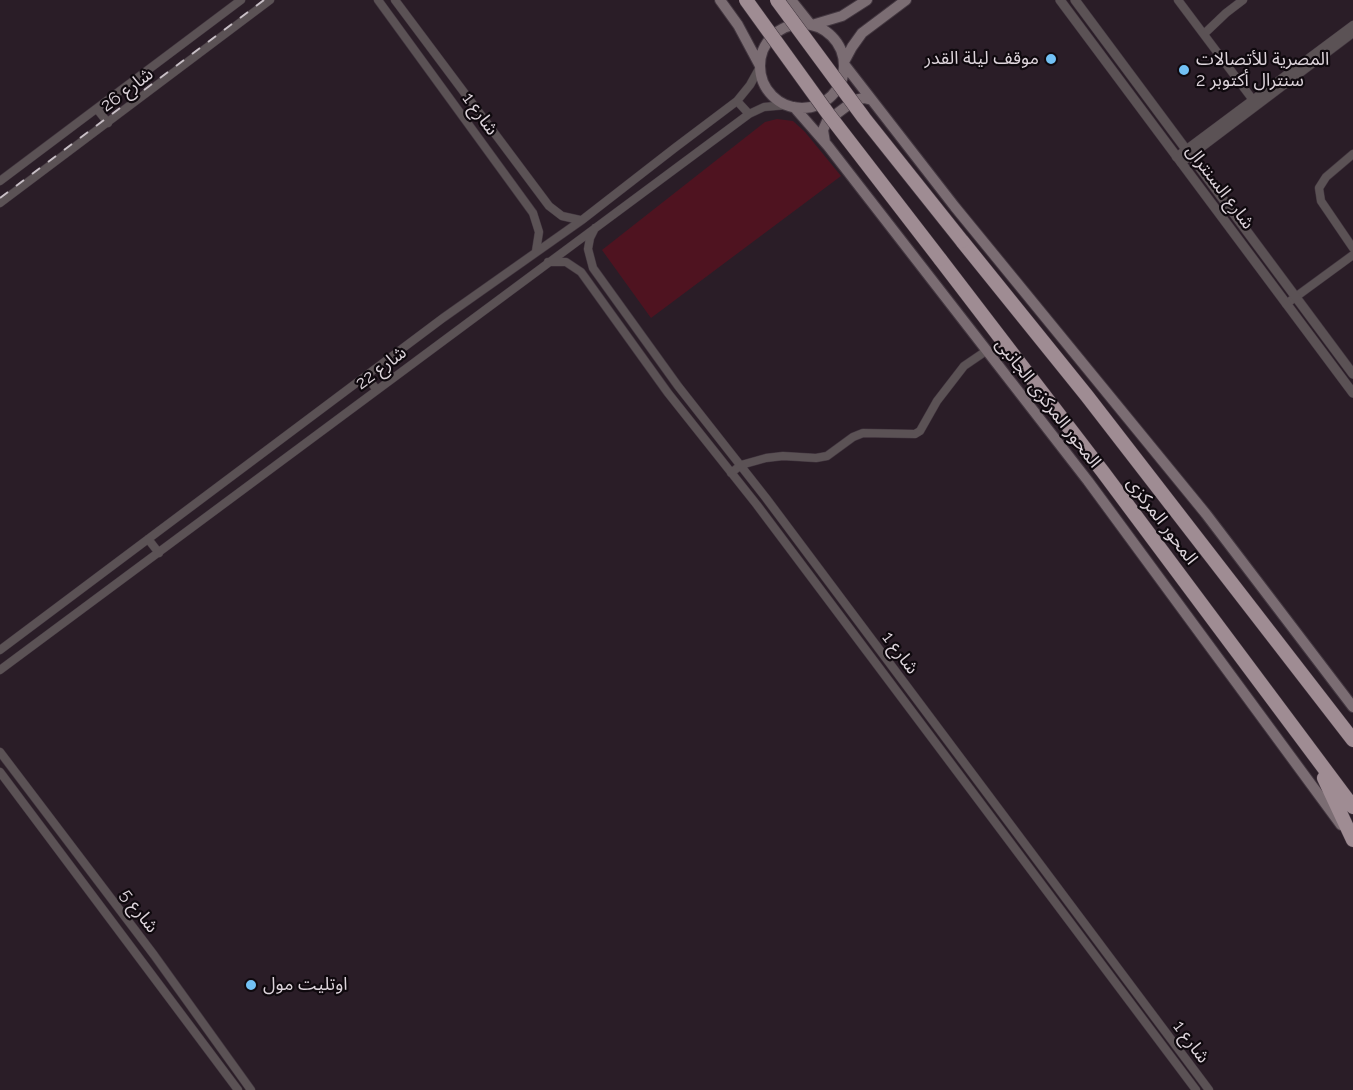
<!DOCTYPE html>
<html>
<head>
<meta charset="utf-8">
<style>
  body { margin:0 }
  canvas { display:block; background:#2a1d27 }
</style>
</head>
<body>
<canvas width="1353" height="1090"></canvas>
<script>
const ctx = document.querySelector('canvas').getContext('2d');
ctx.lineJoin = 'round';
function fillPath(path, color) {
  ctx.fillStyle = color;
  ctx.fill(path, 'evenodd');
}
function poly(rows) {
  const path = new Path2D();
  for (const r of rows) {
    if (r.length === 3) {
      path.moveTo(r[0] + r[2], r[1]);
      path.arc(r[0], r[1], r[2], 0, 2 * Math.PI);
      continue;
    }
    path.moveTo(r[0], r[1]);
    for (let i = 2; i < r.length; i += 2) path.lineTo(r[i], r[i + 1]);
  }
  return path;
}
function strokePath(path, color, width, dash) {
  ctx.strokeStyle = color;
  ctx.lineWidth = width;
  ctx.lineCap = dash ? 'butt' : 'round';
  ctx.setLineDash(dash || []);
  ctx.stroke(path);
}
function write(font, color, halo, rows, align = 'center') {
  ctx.font = font + ' Raleway,"Noto Sans Arabic",sans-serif';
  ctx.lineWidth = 4.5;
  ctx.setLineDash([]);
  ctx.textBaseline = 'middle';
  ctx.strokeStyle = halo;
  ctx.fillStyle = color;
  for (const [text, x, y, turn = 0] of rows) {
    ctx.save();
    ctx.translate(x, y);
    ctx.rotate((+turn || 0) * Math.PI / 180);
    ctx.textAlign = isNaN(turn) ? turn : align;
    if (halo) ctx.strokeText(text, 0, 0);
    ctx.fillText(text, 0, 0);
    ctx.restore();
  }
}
const green = poly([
  [777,119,793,121,805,132,841,176,651,318,602,250,765,122]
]);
const minor = poly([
  [378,0,533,213,539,232,536,251],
  [395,0,549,206,562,216,580,220],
  [1178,0,1253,100],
  [1204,34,1226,13,1243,0],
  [737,101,749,114],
  [97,109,108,123],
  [1353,154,1326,177,1319,188,1321,201,1353,248],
  [1176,157,1353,25],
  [1181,163,1353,33],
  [0,181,241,0],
  [0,203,270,0],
  [595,228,590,238,588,249,593,268,678,386,766,498,1209,1090],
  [548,262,566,262,581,272,668,393,757,505,1196,1090],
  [1286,304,1353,255],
  [366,376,377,390],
  [731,473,741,465,766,458,783,456,816,458,827,456,853,437,863,433,915,434,920,431,937,401,964,366,986,351],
  [148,539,159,553],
  [0,650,443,318,582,220,676,147,737,101,750,85,760,67],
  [0,670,749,114,764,107,787,105],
  [0,752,154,955,251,1090],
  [0,772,238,1090]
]);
const tertiary = poly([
  [1060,0,1353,393],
  [1075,0,1353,374]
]);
const secondary = poly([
  [720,0,738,25,760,66],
  [791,0,811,25],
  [802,66,42],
  [812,25,842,16,867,0],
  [844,62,852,47,862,33,906,0],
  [844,64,955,207,1206,514,1353,707],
  [794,107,828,146,1088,481,1341,825],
  [825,142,823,130,827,121,855,100,864,98,872,100]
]);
const trunk = poly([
  [962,241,1087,396,1353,740],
  [940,259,1103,472,1353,807],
  [1324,778,1353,840]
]);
const rail = poly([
  [0,198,264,0]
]);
const trunkBridge = poly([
  [746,0,829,115,940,259],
  [777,0,864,118,962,241]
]);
const markers = [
  [1051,59,6,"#72c1f5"],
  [1184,70,6,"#72c1f5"],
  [251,985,6,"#72c1f5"]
];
const poiNames = [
  ["موقف ليلة القدر",1039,59,"right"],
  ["المصرية للأتصالات",1196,60],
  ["سنترال أكتوبر 2",1196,81],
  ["اوتليت مول",263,985]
];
const streetNames = [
  ["شارع 26",127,90,-37],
  ["شارع 1",480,114,54],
  ["شارع السنترال",1220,187,53],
  ["شارع 22",381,368,-37],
  ["المحور المركزى الجانبى",1048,403,52],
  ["المحور المركزى",1162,521,53],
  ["شارع 1",900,653,53],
  ["شارع 5",139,911,52],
  ["شارع 1",1191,1042,53]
];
fillPath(green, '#4f1320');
strokePath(minor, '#433740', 9);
strokePath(tertiary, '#433740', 10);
strokePath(secondary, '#433740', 12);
strokePath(trunk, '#433740', 15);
strokePath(minor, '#5b5255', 8);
strokePath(tertiary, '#5b5255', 9);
strokePath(secondary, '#7b6d73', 10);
strokePath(trunk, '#9f8c93', 14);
strokePath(rail, '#c8bfc6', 2, [10, 10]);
strokePath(trunkBridge, '#433740', 15, []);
strokePath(trunkBridge, '#9f8c93', 14);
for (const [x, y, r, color] of markers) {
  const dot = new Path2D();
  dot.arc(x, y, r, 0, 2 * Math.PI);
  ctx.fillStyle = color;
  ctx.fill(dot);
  strokePath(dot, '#0f090e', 2);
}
write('18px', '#ddd4db', '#0f090e', poiNames, 'left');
write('18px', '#ddd4db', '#0f090e', streetNames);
</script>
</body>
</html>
